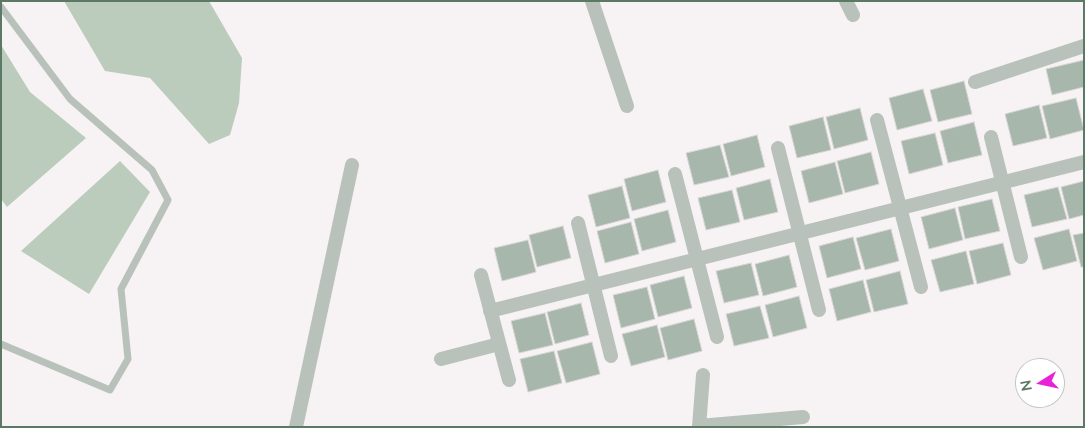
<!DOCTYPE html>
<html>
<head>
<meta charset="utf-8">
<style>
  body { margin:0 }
  #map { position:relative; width:1085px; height:428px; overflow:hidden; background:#f7f3f4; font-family:Lato,sans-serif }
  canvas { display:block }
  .frame { position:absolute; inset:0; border:2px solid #5c7965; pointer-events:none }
  .north { position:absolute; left:1015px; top:358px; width:50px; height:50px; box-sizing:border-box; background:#fff; border:1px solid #bec9c1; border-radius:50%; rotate:260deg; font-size:14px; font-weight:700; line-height:20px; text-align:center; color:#5c7965 }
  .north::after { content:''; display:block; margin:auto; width:18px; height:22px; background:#e921d9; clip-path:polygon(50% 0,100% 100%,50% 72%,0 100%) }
</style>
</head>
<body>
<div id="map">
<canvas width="1085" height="428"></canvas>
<div class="frame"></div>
<div class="north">N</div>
</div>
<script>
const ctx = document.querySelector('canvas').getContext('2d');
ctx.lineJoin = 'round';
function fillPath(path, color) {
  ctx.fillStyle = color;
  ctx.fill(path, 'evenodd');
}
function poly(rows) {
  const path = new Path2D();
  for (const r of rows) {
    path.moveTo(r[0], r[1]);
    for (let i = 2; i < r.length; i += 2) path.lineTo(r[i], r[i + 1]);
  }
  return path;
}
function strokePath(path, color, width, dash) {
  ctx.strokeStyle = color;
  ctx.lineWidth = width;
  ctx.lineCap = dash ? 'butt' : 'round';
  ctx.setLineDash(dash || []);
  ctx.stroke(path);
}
const water = poly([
  [64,1,209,1,242,58,239,103,230,135,209,144,150,78,105,71],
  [1,45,30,92,86,138,7,207,1,199],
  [120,161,150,192,89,294,21,251]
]);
const building = poly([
  [1084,60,1084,87,1052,95,1046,69,1084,60],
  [964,81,972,114,938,122,930,90,964,81],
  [923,89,932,121,897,130,889,98,923,89],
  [1076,98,1084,130,1050,139,1042,106,1076,98],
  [1039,105,1047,138,1013,146,1005,114,1039,105],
  [860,108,868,140,834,149,826,117,860,108],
  [823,117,831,150,797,158,789,126,823,117],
  [974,122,982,155,948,163,940,131,974,122],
  [935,133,943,165,909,174,901,141,935,133],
  [757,135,765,167,731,176,723,144,757,135],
  [720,145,729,177,694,185,686,153,720,145],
  [871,152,879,184,845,193,837,161,871,152],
  [835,162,843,194,809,203,801,171,835,162],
  [658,170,666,202,632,211,624,179,658,170],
  [770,179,778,212,744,220,736,188,770,179],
  [1084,181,1084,215,1069,219,1061,187,1084,181],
  [622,186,630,218,596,227,588,195,622,186],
  [1058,187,1067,219,1032,227,1024,195,1058,187],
  [732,190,740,222,706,230,698,198,732,190],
  [992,199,1000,231,965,239,958,207,992,199],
  [955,208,963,240,929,249,921,217,955,208],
  [668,210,676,242,642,251,634,219,668,210],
  [631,222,639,254,605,263,597,231,631,222],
  [563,226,571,258,537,267,529,235,563,226],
  [891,229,899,261,865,270,856,238,891,229],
  [1069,229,1077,261,1043,270,1034,238,1069,229],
  [1084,233,1084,267,1081,267,1073,235,1084,233],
  [853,237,861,269,827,278,819,246,853,237],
  [528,240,536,272,502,281,494,248,528,240],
  [1003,243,1011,275,977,284,969,251,1003,243],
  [966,251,974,284,940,292,931,260,966,251],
  [789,255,797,287,763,296,755,264,789,255],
  [751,263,759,295,724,303,716,271,751,263],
  [900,271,908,304,874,312,866,280,900,271],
  [684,276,692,308,658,317,650,285,684,276],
  [863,280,871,312,837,321,829,289,863,280],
  [647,287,655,319,621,328,613,295,647,287],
  [799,296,807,328,773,337,765,305,799,296],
  [581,303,589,335,555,344,547,312,581,303],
  [760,306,769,338,734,346,726,314,760,306],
  [545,313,553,345,519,353,511,321,545,313],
  [694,319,702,351,668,360,660,328,694,319],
  [657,325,665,357,631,366,622,334,657,325],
  [592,342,600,374,566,383,557,351,592,342],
  [554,351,562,383,528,392,520,359,554,351]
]);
const service = poly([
  [1,7,70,99,152,170,168,200,121,289,128,359,110,390,1,344]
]);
const minor = poly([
  [592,1,627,106],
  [846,1,853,15],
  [975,82,1084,46],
  [877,120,921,287],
  [991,137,1021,257],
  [778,148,819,310],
  [675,174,717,337],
  [578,223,611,356],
  [481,275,509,380],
  [490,311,1084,162],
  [441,359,499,344],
  [699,426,803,417],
  [296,427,352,165],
  [699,427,703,375]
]);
fillPath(water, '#bbcbbc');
fillPath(building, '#a8b7ab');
strokePath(building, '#d8d6d6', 1);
strokePath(service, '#b8c2bb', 7);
strokePath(minor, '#b8c2bb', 14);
</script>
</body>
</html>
